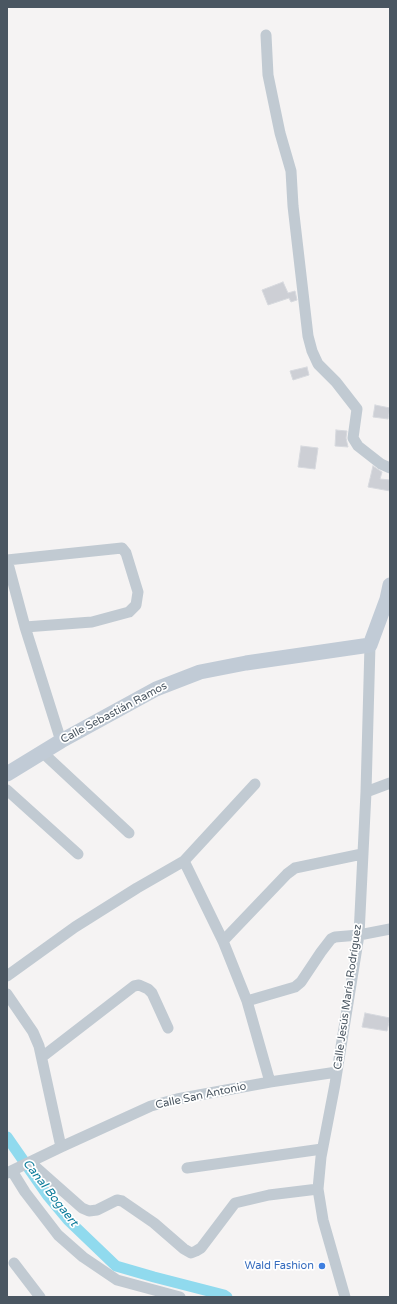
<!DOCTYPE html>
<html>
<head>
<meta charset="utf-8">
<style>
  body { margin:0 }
  #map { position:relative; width:397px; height:1304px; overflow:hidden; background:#f5f3f3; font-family:"Varela Round",sans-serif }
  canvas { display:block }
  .frame { position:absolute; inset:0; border:8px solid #4a5661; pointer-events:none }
</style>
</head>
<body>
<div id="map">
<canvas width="397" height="1304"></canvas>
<div class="frame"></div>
</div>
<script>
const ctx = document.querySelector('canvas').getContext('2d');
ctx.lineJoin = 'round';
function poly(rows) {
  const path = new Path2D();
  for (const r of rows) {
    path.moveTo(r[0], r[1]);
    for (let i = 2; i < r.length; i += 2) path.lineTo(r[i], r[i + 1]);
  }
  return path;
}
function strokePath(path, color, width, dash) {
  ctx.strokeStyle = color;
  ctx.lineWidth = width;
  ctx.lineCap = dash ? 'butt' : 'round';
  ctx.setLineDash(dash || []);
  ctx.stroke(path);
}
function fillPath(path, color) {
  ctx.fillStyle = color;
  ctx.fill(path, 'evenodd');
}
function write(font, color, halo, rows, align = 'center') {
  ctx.font = font + ' "Varela Round",sans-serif';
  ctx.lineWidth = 3.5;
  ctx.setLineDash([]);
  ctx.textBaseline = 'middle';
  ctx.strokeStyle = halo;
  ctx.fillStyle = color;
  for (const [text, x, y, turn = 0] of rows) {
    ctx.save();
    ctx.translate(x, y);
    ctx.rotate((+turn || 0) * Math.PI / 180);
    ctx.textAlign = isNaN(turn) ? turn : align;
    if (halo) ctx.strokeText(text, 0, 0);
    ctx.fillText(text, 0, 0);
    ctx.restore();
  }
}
const canal = poly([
  [7,1137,48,1196,68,1220,116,1266,154,1277,224,1295,227,1297]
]);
const building = poly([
  [283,282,288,293,295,291,297,300,291,302,289,298,268,305,262,290,283,282],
  [307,367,309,375,293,380,290,371,307,367],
  [375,405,390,408,388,419,373,417,375,405],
  [336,430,347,431,346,438,348,447,335,446,336,430],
  [301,446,318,448,315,469,298,467,301,446],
  [373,466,382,472,380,479,390,480,390,491,368,487,373,466],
  [365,1013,390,1018,387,1031,362,1027,365,1013]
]);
const street = poly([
  [266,35,268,75,280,133,291,171,293,206,308,336,312,351,318,364,336,382,357,409,353,438,358,446,381,464,390,468],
  [7,560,122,548,126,553,138,592,136,605,129,612,92,622,25,627],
  [7,560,25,627,61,741],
  [42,752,129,833],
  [7,790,78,854],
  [366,792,390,783],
  [184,861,223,941,247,1001,270,1082],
  [223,941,287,874,295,868,362,854],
  [7,976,75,927,137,888,184,861,255,784],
  [7,994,33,1032,39,1046,61,1147],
  [247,1001,295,987,301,982,321,952,331,939,335,937,359,935,390,929],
  [42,1057,134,986,139,985,148,989,152,993,168,1028],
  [30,1162,82,1208,89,1211,97,1210,117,1200,122,1201,154,1223,184,1249,191,1253,196,1251,201,1248,235,1203,269,1195,318,1189],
  [187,1168,322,1149],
  [12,1171,25,1192,58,1235,83,1257,117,1280,180,1297],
  [7,1173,61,1147,151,1106,177,1099,270,1082,337,1072],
  [14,1263,40,1297],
  [345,1297,323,1220,318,1189,321,1157,335,1084,359,935,366,792,370,645]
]);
const secondary = poly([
  [7,774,61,741,156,689,200,672,246,663,370,645,387,599,390,585]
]);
const markers = [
  [322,1266,4,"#3f7fe0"]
];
const streetNames = [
  ["Calle Sebastián Ramos",114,713,-28],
  ["Calle Jesús María Rodríguez",348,997,-82],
  ["Calle San Antonio",201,1096,-12]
];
const shopNames = [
  ["Wald Fashion",314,1266]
];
const waterNames = [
  ["Canal Bogaert",50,1193,52]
];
strokePath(canal, '#90daee', 11);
fillPath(building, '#cdcfd5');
strokePath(building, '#d7d9de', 1);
strokePath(street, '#c1cad2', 11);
strokePath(secondary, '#c1cbd6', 15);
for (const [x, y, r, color] of markers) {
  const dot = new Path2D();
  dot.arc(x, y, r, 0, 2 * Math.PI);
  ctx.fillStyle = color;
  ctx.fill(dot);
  strokePath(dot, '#fff', 1.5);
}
write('11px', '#4a5661', '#fff', streetNames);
write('11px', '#366cbe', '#fff', shopNames, 'right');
write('italic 12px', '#0c7c9b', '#fff', waterNames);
</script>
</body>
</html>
